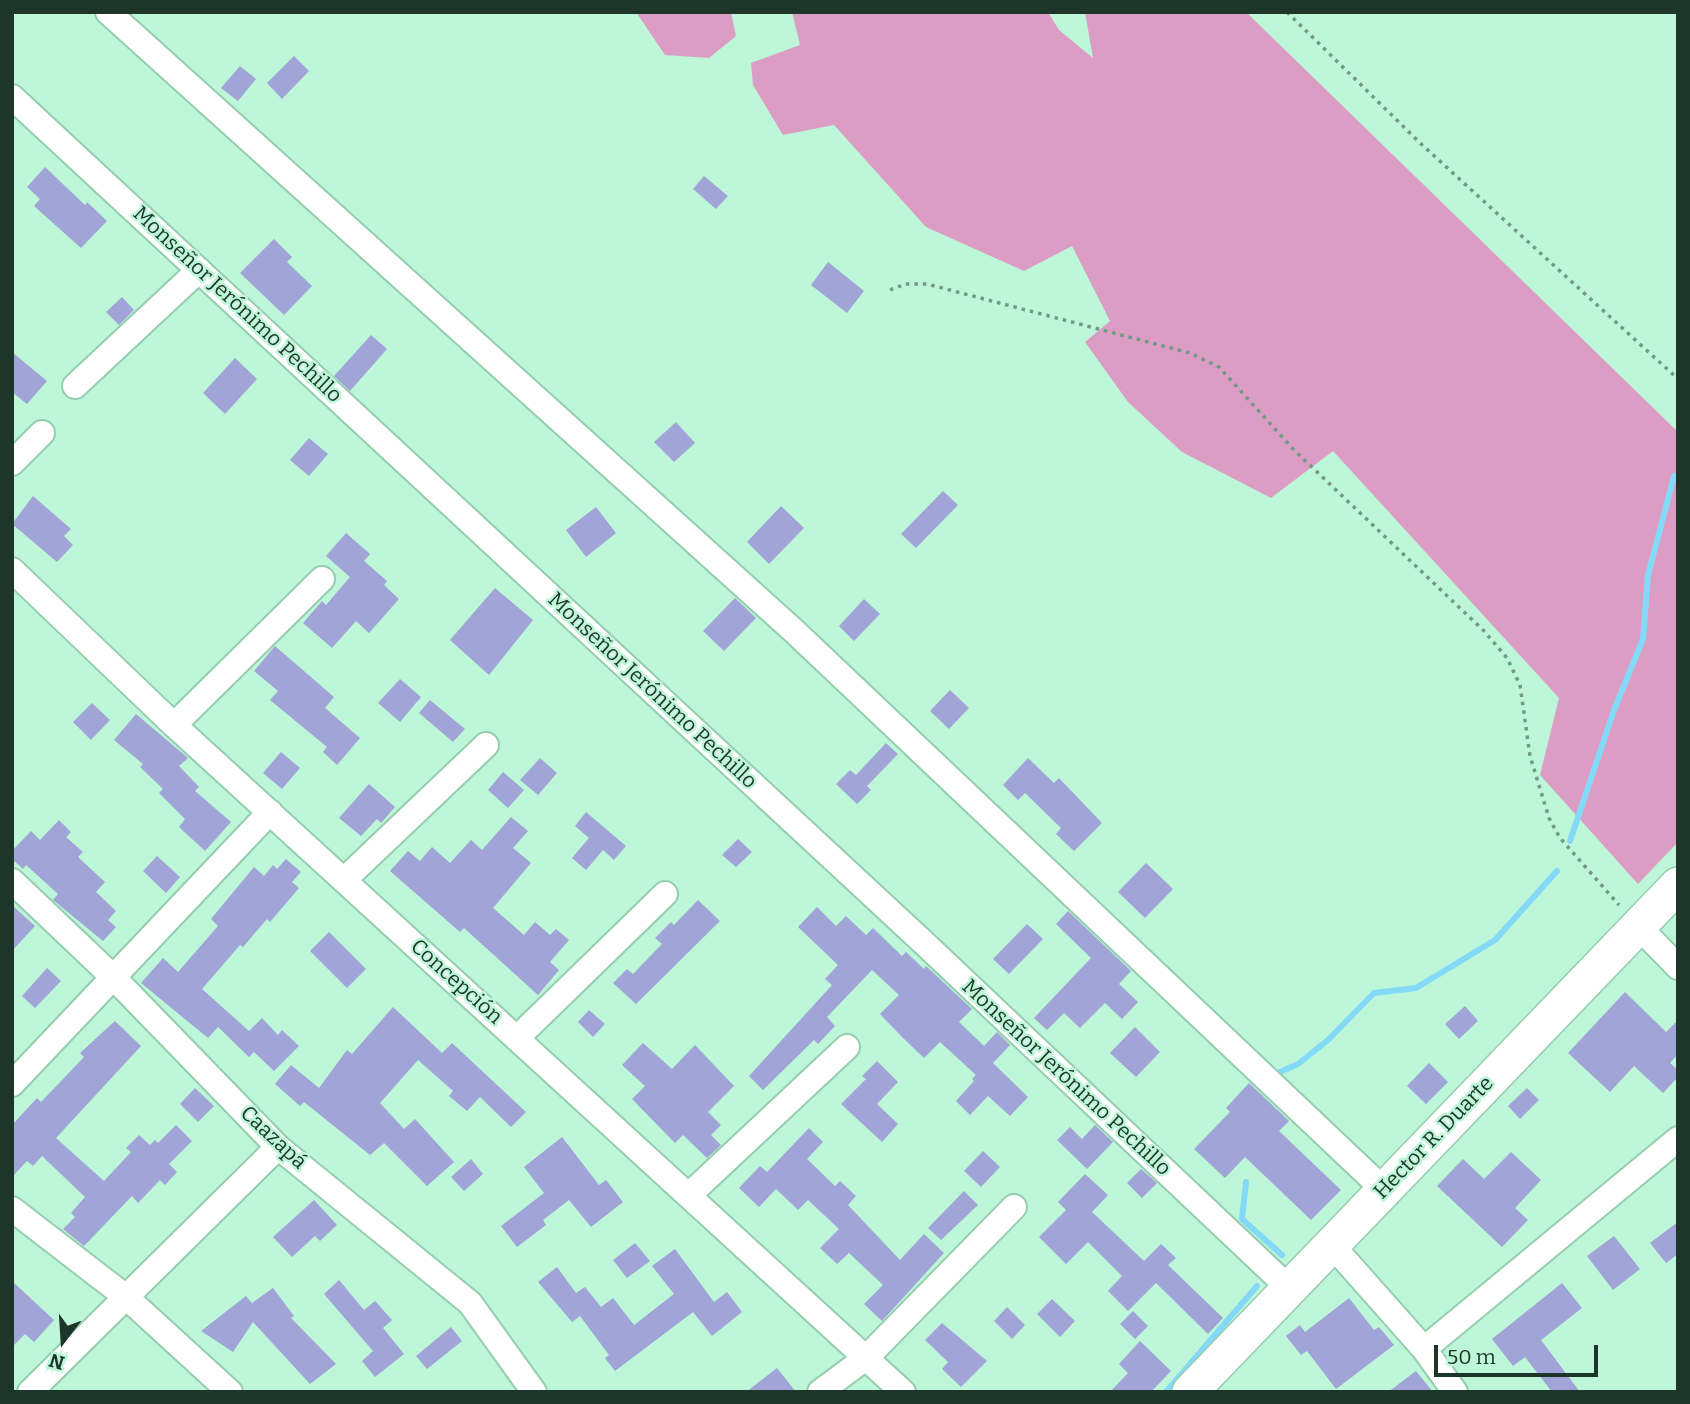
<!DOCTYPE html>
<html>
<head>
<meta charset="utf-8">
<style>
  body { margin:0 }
  #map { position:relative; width:1690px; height:1404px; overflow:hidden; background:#bdf6d8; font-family:Bitter,serif }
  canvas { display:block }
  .frame { position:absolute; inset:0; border:14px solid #1e3529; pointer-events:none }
  .north { position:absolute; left:28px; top:1306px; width:70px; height:70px; -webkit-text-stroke:5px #bdf6d8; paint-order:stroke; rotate:197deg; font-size:19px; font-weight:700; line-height:28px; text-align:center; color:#1e3529 }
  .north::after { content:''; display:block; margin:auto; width:24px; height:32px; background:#1e3529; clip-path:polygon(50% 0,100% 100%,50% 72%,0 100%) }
  .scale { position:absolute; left:1434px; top:1345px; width:164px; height:32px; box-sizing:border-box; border:4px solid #1e3529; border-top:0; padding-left:9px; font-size:21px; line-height:24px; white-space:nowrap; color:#1e3529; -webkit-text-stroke:5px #bdf6d8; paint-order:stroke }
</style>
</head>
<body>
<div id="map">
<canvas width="1690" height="1404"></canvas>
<div class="frame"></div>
<div class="north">N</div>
<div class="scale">50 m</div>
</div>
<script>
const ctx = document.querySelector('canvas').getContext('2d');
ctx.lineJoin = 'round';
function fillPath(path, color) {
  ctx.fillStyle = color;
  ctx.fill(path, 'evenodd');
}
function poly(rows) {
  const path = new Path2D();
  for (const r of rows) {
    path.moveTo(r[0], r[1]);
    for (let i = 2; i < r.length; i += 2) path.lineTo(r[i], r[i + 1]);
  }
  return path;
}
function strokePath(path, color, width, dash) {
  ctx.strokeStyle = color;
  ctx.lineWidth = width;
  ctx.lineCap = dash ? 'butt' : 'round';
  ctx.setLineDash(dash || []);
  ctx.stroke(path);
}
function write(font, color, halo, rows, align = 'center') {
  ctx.font = font + ' Bitter,serif';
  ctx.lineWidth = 5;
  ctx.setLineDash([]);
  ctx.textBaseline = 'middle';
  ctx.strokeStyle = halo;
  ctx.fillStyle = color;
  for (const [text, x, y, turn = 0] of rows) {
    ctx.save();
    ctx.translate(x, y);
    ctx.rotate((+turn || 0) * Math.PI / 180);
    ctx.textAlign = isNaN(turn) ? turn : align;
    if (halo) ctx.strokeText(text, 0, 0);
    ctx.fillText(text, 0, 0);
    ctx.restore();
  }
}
const green = poly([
  [636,12,731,12,736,36,709,58,665,55],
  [792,12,1048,12,1059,30,1093,58,1085,12,1246,12,1678,432,1678,842,1638,884,1540,775,1559,698,1333,451,1271,498,1182,452,1128,402,1085,342,1110,321,1072,246,1024,271,926,227,834,125,783,135,753,85,751,63,800,45]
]);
const stream = poly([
  [1570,841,1614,710,1643,639,1648,575,1674,476],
  [1278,1073,1298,1064,1328,1040,1374,993,1416,988,1495,940,1557,871],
  [1246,1182,1242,1219,1282,1255],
  [1166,1392,1257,1286]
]);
const building = poly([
  [294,56,309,71,282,99,267,83],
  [240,66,256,79,238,101,221,88],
  [45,167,85,205,87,202,107,221,81,248,34,206,40,199,27,187],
  [704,176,728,196,716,209,693,189],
  [274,239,292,257,287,262,312,286,284,315,240,273],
  [828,262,864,291,847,313,811,285],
  [122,297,134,310,119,325,106,312],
  [371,335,387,349,350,391,334,376],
  [12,352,47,381,27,404,12,392],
  [235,358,257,379,225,414,203,393],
  [676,422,695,443,674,462,654,442],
  [309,438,328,454,309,476,290,460],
  [943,491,958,505,916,548,901,534],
  [33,496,71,529,64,536,73,545,57,562,12,524],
  [781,506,804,528,769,564,747,542],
  [596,507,616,533,586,557,566,530],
  [346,533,370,554,364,561,387,581,384,585,399,599,369,633,356,621,332,648,303,623,322,601,326,605,350,577,326,556],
  [495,588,533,620,489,675,450,640],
  [735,598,756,618,724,651,703,631],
  [864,599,880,614,854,641,839,626],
  [275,646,334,697,325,708,360,738,337,765,323,752,327,747,270,700,278,691,254,671],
  [400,679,421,697,400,722,378,703],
  [950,690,969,708,949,729,930,711],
  [430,700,465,729,453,742,419,713],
  [92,703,110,720,91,740,73,722],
  [136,714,188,758,179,766,199,787,195,791,231,822,205,851,179,827,185,819,159,793,163,789,140,767,143,764,114,740],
  [886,743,898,754,867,786,871,790,857,804,836,784,850,770,856,775],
  [281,752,300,768,282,789,263,773],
  [540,758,557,773,538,795,520,780],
  [1028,758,1054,783,1059,778,1102,823,1074,851,1056,834,1061,828,1025,793,1018,800,1003,785],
  [503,772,524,790,508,808,488,790],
  [369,784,395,807,381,823,377,819,361,836,339,818],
  [586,812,626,846,614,860,603,850,586,870,572,858,589,838,575,826],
  [511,817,528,831,513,848,531,863,493,908,524,935,535,922,550,935,556,929,569,940,550,962,559,970,538,995,464,928,460,932,390,871,408,851,420,861,432,847,450,863,471,840,482,850],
  [59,820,71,832,66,837,83,852,78,857,105,882,96,892,116,911,108,920,116,927,103,941,53,900,58,894,26,865,23,869,12,859,12,851,31,831,40,840],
  [738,839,752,852,736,867,722,855],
  [157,856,180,877,166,893,143,871],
  [286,859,301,872,292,882,299,888,270,922,267,919,243,947,240,945,202,989,249,1031,262,1018,278,1035,282,1030,299,1046,274,1071,254,1052,249,1057,218,1027,208,1038,141,983,163,958,178,972,218,926,211,919,254,867,264,876,273,865,277,869],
  [1146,863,1173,889,1145,918,1118,892],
  [698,900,720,921,636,1004,613,983,627,969,633,974,662,944,655,938,671,922,674,925],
  [12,905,35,926,12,951],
  [817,907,836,926,846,916,866,935,873,928,902,956,906,952,924,969,926,966,972,1009,959,1022,984,1046,997,1032,1010,1045,993,1063,1028,1097,1010,1116,988,1096,970,1115,956,1101,974,1081,972,1079,976,1075,940,1042,924,1058,902,1037,880,1014,899,995,872,970,827,1017,835,1026,818,1044,814,1040,763,1090,749,1076,832,985,825,979,838,965,798,927],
  [1068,911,1131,971,1119,984,1138,1002,1122,1019,1105,1003,1080,1028,1064,1013,1047,1030,1034,1018,1091,958,1056,924],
  [1027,924,1043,939,1009,974,993,959],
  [329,932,366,969,347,988,310,951],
  [47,968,61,981,35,1008,22,996],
  [1625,992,1666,1032,1678,1020,1678,1054,1670,1063,1678,1070,1678,1077,1663,1093,1634,1066,1610,1092,1568,1053],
  [1465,1006,1478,1021,1459,1039,1445,1024],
  [393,1007,442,1053,452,1043,526,1112,511,1127,480,1097,467,1111,449,1096,453,1091,418,1060,380,1103,404,1129,415,1119,454,1162,427,1186,384,1143,370,1155,304,1102,300,1106,275,1084,291,1065,319,1088,347,1050,352,1054],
  [589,1010,605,1024,593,1037,578,1022],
  [115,1021,141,1046,56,1138,104,1181,131,1152,126,1148,139,1135,150,1145,155,1140,158,1143,176,1125,192,1141,169,1164,177,1172,165,1185,160,1180,138,1203,132,1196,84,1246,63,1229,75,1217,71,1213,85,1197,42,1156,33,1166,27,1161,12,1177,12,1125,37,1098,41,1102,84,1057,80,1053],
  [1135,1027,1160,1052,1136,1077,1110,1053],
  [643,1043,672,1069,695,1045,734,1086,708,1112,721,1125,711,1135,721,1145,707,1158,683,1135,675,1143,632,1099,645,1086,622,1065],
  [877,1061,898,1082,877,1104,898,1124,882,1142,841,1104,866,1079,862,1076],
  [1429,1063,1448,1082,1426,1104,1407,1086],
  [1249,1083,1289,1121,1279,1131,1341,1190,1311,1220,1245,1157,1225,1178,1194,1149,1230,1112,1226,1108],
  [195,1088,214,1106,198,1122,180,1104],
  [1527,1088,1539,1100,1520,1119,1508,1106],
  [1095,1125,1113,1142,1087,1169,1057,1140,1070,1127,1082,1139],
  [809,1128,823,1142,807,1159,835,1186,840,1181,856,1196,848,1205,900,1260,924,1234,944,1253,882,1321,864,1304,883,1285,849,1253,837,1264,820,1248,839,1229,808,1200,798,1210,776,1189,759,1207,739,1188,760,1166,767,1172],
  [562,1137,599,1185,606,1180,623,1202,591,1227,569,1200,543,1220,546,1225,517,1247,501,1226,544,1193,524,1167],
  [983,1151,1000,1167,981,1187,964,1171],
  [1511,1152,1541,1180,1515,1208,1528,1220,1502,1247,1437,1186,1463,1159,1484,1179],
  [471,1159,483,1174,464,1191,451,1177],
  [1141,1169,1157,1183,1142,1198,1127,1183],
  [1085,1174,1108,1195,1092,1212,1144,1261,1161,1244,1176,1258,1168,1265,1223,1318,1208,1334,1156,1283,1128,1311,1108,1291,1122,1276,1088,1242,1066,1264,1039,1237,1066,1210,1058,1202],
  [964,1191,978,1205,941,1240,928,1228],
  [314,1200,337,1225,320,1241,315,1236,292,1257,273,1237],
  [1678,1222,1678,1254,1666,1263,1650,1243],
  [1614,1236,1640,1269,1613,1290,1587,1256],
  [635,1243,650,1261,627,1278,613,1260],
  [675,1249,714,1302,727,1292,742,1312,712,1336,693,1312,615,1371,605,1358,609,1355,580,1316,572,1322,538,1282,557,1267,576,1293,585,1287,601,1307,613,1298,634,1325,674,1294,652,1266],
  [339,1280,364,1310,375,1301,392,1320,383,1328,404,1354,375,1377,362,1361,373,1351,324,1294],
  [12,1281,54,1320,34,1342,25,1334,12,1347],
  [1562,1283,1582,1308,1541,1340,1580,1392,1552,1392,1525,1357,1513,1366,1492,1339],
  [273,1288,294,1316,291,1318,336,1364,310,1384,253,1322,233,1352,201,1331,246,1296,252,1303],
  [1349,1298,1374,1330,1379,1327,1394,1345,1336,1389,1307,1351,1301,1355,1286,1336,1300,1325,1305,1332],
  [1052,1299,1075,1321,1060,1337,1037,1314],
  [1007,1307,1025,1325,1012,1339,994,1321],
  [1133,1311,1148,1326,1135,1339,1120,1324],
  [942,1323,987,1361,961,1387,942,1369,948,1362,925,1340],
  [451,1327,462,1341,427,1369,416,1356],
  [1140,1341,1171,1371,1151,1392,1110,1392,1128,1373,1119,1364],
  [777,1368,796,1392,746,1392],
  [1416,1371,1433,1392,1388,1392]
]);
const path = poly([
  [1287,12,1419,142,1678,379],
  [890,290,905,284,927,284,1190,353,1219,367,1294,450,1484,631,1507,658,1520,685,1530,756,1549,818,1560,838,1619,905]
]);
const street = poly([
  [108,12,794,631,1384,1190],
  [12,97,924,943,1289,1288],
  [75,386,199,270],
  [12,463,42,433],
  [12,570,174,725,903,1392],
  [174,725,322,579],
  [344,880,486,745],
  [12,881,114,978,278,1147,470,1303,534,1392],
  [1638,926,1678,967],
  [517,1038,665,894],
  [12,1084,270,812],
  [689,1195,847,1047],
  [12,1209,126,1297,230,1392],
  [1331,1244,1424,1349,1455,1392],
  [1424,1349,1678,1139],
  [30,1392,278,1147],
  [820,1392,867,1357,1014,1207]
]);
const secondary = poly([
  [1190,1392,1678,885]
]);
const streetNames = [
  ["Monseñor Jerónimo Pechillo",237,305,43],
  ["Monseñor Jerónimo Pechillo",652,691,43],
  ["Concepción",456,982,42],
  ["Monseñor Jerónimo Pechillo",1066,1078,43],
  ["Caazapá",273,1138,43],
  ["Hector R. Duarte",1434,1138,-46]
];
fillPath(green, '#dc9dc5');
strokePath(stream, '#84daf6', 6);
fillPath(building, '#a1a4d6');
strokePath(street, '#95cdaf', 28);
strokePath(secondary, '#95cdaf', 38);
strokePath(path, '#719a84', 3.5, [3.5, 5]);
strokePath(street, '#fff', 24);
strokePath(secondary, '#fff', 35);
write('21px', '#1e3529', '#bdf6d8', streetNames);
</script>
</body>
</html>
